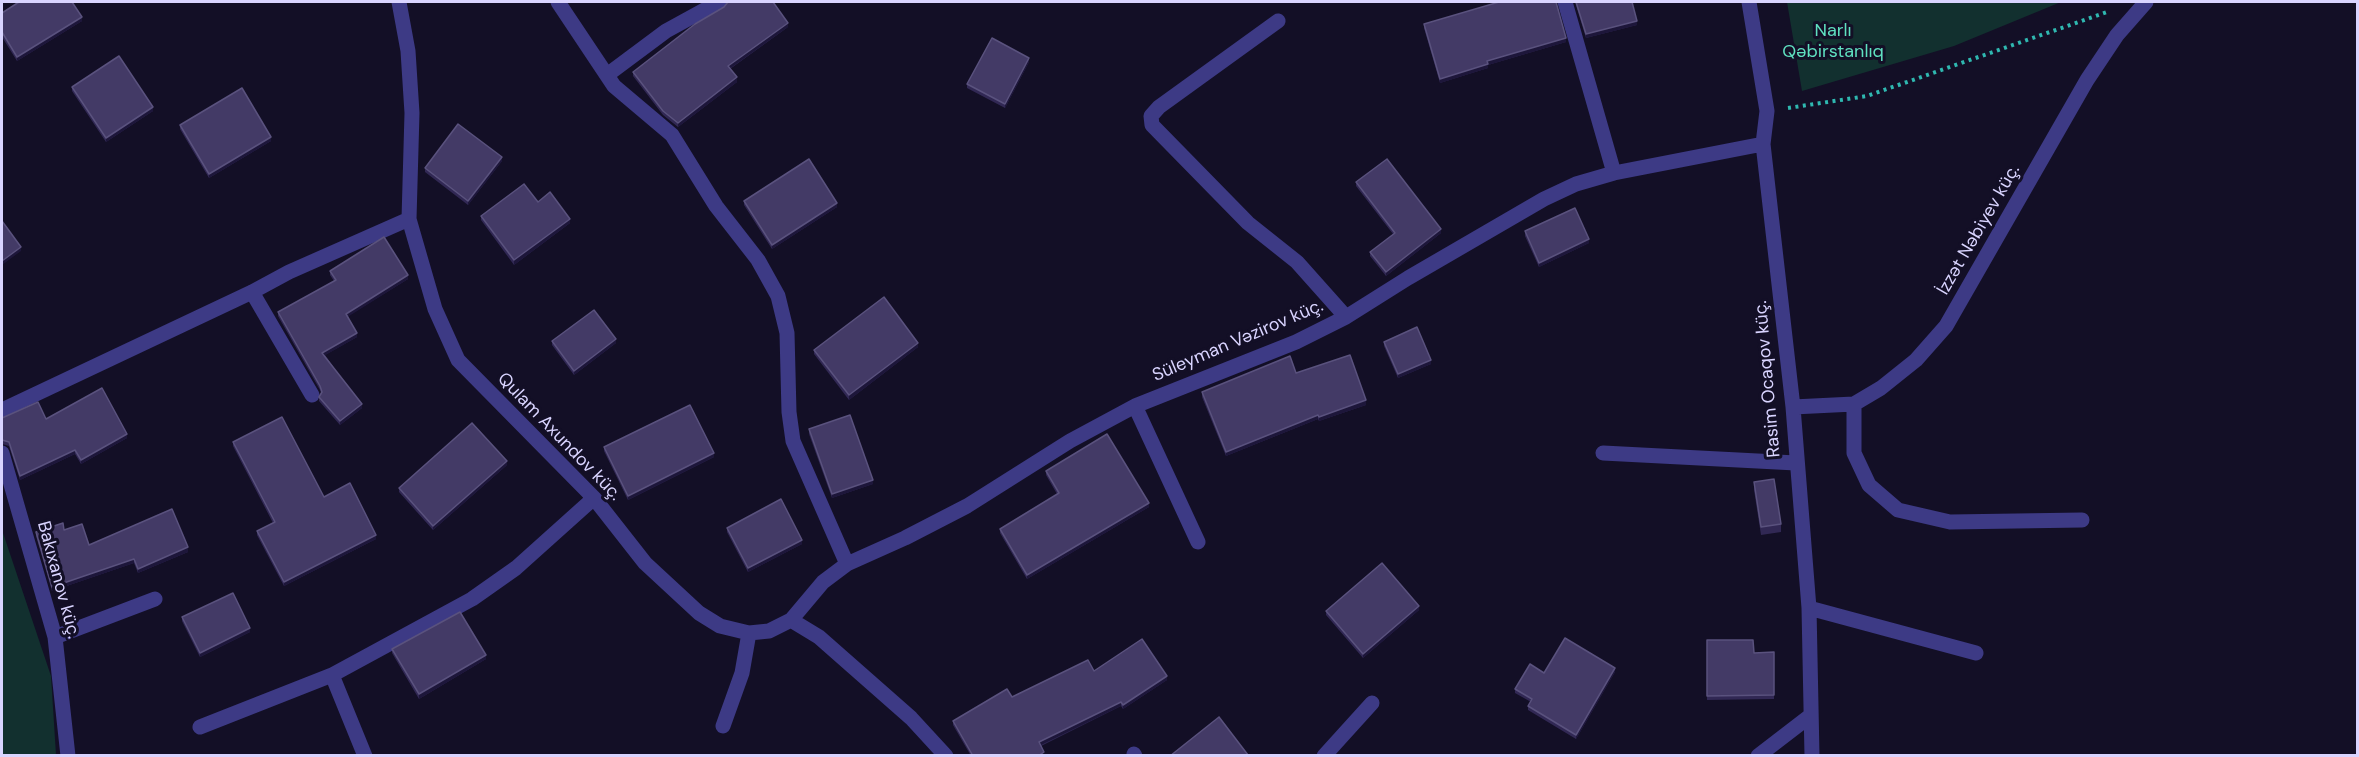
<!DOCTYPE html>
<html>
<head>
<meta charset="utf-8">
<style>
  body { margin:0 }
  #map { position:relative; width:2359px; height:757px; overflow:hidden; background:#130f26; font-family:"DM Sans",sans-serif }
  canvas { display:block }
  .frame { position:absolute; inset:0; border:3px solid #d9d4ff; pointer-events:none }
</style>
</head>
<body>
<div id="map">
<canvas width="2359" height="757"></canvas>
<div class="frame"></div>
</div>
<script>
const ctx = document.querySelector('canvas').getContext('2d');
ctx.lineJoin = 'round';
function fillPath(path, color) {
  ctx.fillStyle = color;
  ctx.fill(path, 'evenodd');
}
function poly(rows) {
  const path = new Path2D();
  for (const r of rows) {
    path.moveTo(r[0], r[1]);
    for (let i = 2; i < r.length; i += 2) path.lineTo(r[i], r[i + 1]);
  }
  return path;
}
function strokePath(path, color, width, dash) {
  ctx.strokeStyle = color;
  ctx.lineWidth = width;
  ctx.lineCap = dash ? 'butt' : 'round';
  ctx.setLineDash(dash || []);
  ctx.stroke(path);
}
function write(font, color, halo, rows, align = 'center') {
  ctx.font = font + ' "DM Sans",sans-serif';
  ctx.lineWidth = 6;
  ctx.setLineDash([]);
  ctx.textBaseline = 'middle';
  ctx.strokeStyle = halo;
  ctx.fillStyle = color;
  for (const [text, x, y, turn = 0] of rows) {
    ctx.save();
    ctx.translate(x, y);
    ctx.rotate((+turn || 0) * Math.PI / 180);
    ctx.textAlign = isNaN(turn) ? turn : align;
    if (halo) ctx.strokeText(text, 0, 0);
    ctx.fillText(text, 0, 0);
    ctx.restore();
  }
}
const green = poly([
  [1787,2,2061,2,1954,46,1802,91],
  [2,530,51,676,56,755,2,755]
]);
const path = poly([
  [1788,108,1867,96,2110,11]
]);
const minor = poly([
  [399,2,408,51,412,113,409,219,435,309,458,360,594,498,645,563,699,613,720,626,749,633,769,631,791,620,819,637,911,718,946,756],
  [558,2,614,86,672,135,716,206,758,260,778,296,787,333,789,412,793,441,847,564],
  [1565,2,1614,173],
  [1749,2,1767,111,1763,144,1793,407,1809,608,1812,756],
  [1278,21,1159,107,1151,116,1152,125,1248,223,1297,262,1346,317],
  [607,75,666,31,719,2],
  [252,292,312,395],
  [1854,404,1854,453,1869,485,1898,510,1950,522,2082,520],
  [1135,406,1198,542],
  [1793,407,1854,404,1881,388,1916,360,1946,326,2087,80,2117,35,2146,2],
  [2,410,252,292,289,272,409,219],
  [2,453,55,637,68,756],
  [1603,453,1796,463],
  [1809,608,1976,653],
  [791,620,823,582,847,564,905,538,967,506,1070,441,1135,406,1296,342,1346,317,1408,278,1544,199,1576,184,1614,173,1763,144],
  [55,637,155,599],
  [332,675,365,756],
  [723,726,742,673,749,633],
  [200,727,332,675,472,599,516,568,594,498],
  [1134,754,1135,756],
  [1324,756,1372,703],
  [1758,756,1810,716]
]);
const wall = poly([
  [1575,2,1632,2,1637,25,1586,38],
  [2,13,82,21,17,61,2,37],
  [1424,24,1566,42,1488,65,1488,68,1440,83,1424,28],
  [788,27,730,69,737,82,678,127,663,115,633,76,633,72],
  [1029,62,1005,108,967,88,967,84],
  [72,87,153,111,106,142,72,91],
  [180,125,271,141,209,178,180,129],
  [502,161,468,205,425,172,425,168],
  [1356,182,1441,233,1386,276,1370,256,1370,252,1393,234,1356,186],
  [744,201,837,207,772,249,744,205],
  [538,202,570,223,514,265,481,220,481,216],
  [1525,231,1589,243,1539,267,1525,236],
  [330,271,408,279,348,316,357,337,325,355,362,408,340,425,319,401,319,397,321,393,320,390,278,316,278,312,334,281,330,275],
  [552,341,616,343,574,375,552,345],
  [1384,342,1431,364,1398,378,1384,346],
  [918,347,849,400,814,354,814,350],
  [1296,373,1366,405,1319,421,1318,419,1226,456,1202,397,1202,392],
  [2,418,46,419,127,438,81,464,75,454,20,480,9,446,2,444],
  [809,429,873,484,832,498,809,434],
  [233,442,324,497,376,539,284,586,257,535,257,531,273,523,233,446],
  [604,447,714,457,628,500,604,451],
  [507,465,433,530,399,492,399,488],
  [1046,471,1149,507,1027,579,1000,533,1000,529,1057,494,1046,475],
  [1754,482,1781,524,1781,532,1761,535,1754,490],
  [727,528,802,544,748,572,727,532],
  [64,530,89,545,188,552,138,573,134,563,52,591,36,536,36,532],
  [1419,610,1363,658,1326,615,1326,611],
  [182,617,250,632,200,657,182,621],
  [1707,640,1754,653,1774,652,1774,699,1707,700],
  [392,649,486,659,419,699,392,653],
  [1094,671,1167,680,1123,709,1121,706,1041,746,1044,756,971,756,953,725,953,721,1012,697],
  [1615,672,1576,739,1528,710,1528,706,1531,702,1515,693,1515,689,1544,673]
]);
const shadedWall = poly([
  [82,17,82,21,17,61,17,57],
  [1637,21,1637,25,1586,38,1586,34],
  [788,23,788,27,728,70,728,66],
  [1566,38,1566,42,1488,65,1488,68,1440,83,1440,79,1487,61],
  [1029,58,1029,62,1005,108,1005,104],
  [737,77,737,82,678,127,678,123],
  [153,107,153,111,106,142,106,138],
  [271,137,271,141,209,178,209,174],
  [502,157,502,161,468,205,468,201],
  [837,203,837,207,772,249,772,245],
  [570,219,570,223,514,265,514,260],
  [1441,229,1441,233,1386,276,1386,272],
  [1589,239,1589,243,1539,267,1539,263],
  [21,247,21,251,2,265,2,261],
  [408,275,408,279,346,318,346,314],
  [357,333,357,337,322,357,322,353],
  [616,339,616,343,574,375,574,371],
  [918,343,918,347,849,400,849,395],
  [1431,360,1431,364,1398,378,1398,374],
  [1366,400,1366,405,1319,421,1319,417],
  [362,404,362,408,340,425,340,421],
  [1318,415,1318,419,1226,456,1226,452],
  [127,434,127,438,81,464,81,460],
  [75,450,75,454,20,480,20,476],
  [714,453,714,457,628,500,628,496],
  [507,461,507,465,433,530,433,526],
  [873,480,873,484,832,498,832,494],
  [1149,503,1149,507,1027,579,1027,575],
  [376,535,376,539,284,586,284,582],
  [802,540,802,544,748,572,748,568],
  [188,547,188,552,138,573,138,569],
  [134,559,134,563,52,591,52,587],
  [1419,606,1419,610,1363,658,1363,654],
  [250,628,250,632,200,657,200,653],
  [486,655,486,659,419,699,419,694],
  [1615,668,1615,672,1576,739,1576,735],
  [1167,676,1167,680,1123,709,1123,705],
  [1121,702,1121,706,1039,746,1039,742]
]);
const building = poly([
  [19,2,72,2,82,17,17,57,2,32,2,13,19,2],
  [728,2,773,2,788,23,728,66,737,77,678,123,663,111,633,72,695,24,724,7,728,2],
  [1499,2,1556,2,1566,38,1487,61,1488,64,1440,79,1424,24,1499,2],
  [1576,2,1632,2,1637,21,1586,34,1576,2],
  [992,38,1029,58,1005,104,967,84,992,38],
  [119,56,153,107,106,138,72,87,119,56],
  [242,88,271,137,209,174,180,125,242,88],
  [458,124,502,157,468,201,425,168,458,124],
  [809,159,837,203,772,245,744,201,809,159],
  [1387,159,1441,229,1386,272,1370,252,1395,233,1356,182,1387,159],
  [524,184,538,202,550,192,570,219,514,260,481,216,524,184],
  [1575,208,1589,239,1539,263,1525,231,1575,208],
  [2,221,21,247,2,261,2,221],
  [384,237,408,275,346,314,357,333,322,353,362,404,340,421,319,397,322,392,320,386,278,312,336,280,330,271,384,237],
  [884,297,918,343,849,395,814,350,884,297],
  [594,310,616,339,574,371,552,341,594,310],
  [1417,327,1431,360,1398,374,1384,342,1417,327],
  [1350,355,1366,400,1319,417,1318,415,1226,452,1202,392,1290,356,1296,373,1350,355],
  [102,388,127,434,81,460,75,450,20,476,9,442,2,440,2,418,38,402,46,419,102,388],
  [690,405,714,453,628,496,604,447,690,405],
  [850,415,873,480,832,494,809,429,850,415],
  [282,417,324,497,350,483,376,535,284,582,257,531,275,522,233,442,282,417],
  [472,423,507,461,433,526,399,488,472,423],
  [1107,434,1149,503,1027,575,1000,529,1059,493,1046,471,1107,434],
  [1774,479,1781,524,1761,527,1754,482,1774,479],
  [781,499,802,540,748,568,727,528,781,499],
  [172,509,188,547,138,569,134,559,52,587,36,532,63,523,64,530,82,524,89,545,172,509],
  [1382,563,1419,606,1363,654,1326,611,1382,563],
  [233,593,250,628,200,653,182,617,233,593],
  [460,612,486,655,419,694,392,649,460,612],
  [1565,638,1615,668,1576,735,1528,706,1532,699,1515,689,1530,664,1544,673,1565,638],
  [1142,639,1167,676,1123,705,1121,702,1039,742,1044,752,1038,756,973,756,953,721,1007,689,1012,697,1088,660,1094,671,1142,639],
  [1707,640,1753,640,1754,653,1774,652,1774,695,1707,696,1707,640],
  [1219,717,1248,755,1247,756,1170,756,1219,717]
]);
const parkNames = [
  ["Narlı",1833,31],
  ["Qəbirstanlıq",1833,52]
];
const streetNames = [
  ["İzzət Nəbiyev küç.",1979,230,-60],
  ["Süleyman Vəzirov küç.",1238,341,-23],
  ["Rasim Ocaqov küç.",1768,379,-95],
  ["Qulam Axundov küç.",559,437,46],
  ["Bakıxanov küç.",58,580,75]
];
fillPath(green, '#12302f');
strokePath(path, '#2fb8b0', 4, [3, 4.5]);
strokePath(minor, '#3d3a85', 15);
fillPath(wall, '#312854');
fillPath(shadedWall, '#1d163a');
fillPath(building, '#433a66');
strokePath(building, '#5a527e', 1.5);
write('18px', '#5fe0c0', '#130f26', parkNames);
write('18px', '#d9d4ff', '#130f26', streetNames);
</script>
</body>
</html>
